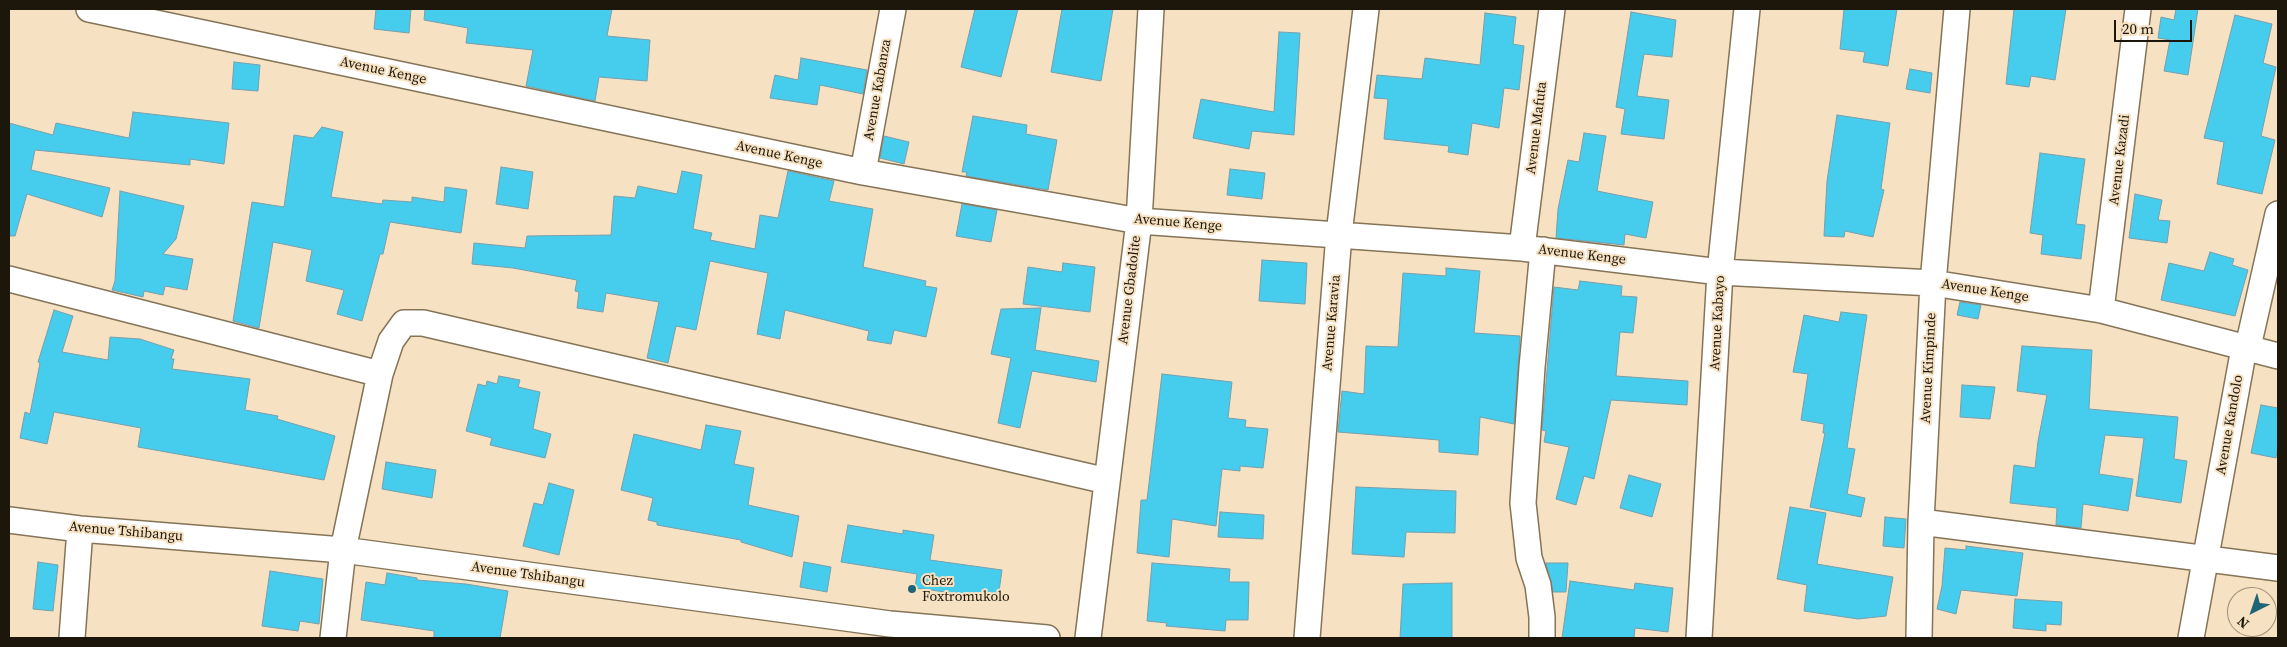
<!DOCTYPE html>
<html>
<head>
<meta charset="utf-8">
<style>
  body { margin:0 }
  #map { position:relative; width:2287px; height:647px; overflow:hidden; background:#f6e2c3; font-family:"Source Serif 4",serif }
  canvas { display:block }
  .frame { position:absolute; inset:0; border:10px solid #1d160a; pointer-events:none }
  .north { position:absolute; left:2227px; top:587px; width:50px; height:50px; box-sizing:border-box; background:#f6e2c3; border:1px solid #9f9079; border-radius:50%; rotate:221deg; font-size:14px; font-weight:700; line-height:20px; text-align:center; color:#1d160a }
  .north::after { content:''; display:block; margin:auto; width:18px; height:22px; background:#1f6475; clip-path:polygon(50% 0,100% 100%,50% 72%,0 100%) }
  .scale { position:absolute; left:2114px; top:20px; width:78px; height:22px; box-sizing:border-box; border:2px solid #1d160a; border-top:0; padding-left:6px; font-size:15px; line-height:18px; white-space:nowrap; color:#1d160a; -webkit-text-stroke:4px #f6e2c3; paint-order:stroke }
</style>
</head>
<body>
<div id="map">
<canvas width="2287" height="647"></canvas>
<div class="frame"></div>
<div class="north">N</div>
<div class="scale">20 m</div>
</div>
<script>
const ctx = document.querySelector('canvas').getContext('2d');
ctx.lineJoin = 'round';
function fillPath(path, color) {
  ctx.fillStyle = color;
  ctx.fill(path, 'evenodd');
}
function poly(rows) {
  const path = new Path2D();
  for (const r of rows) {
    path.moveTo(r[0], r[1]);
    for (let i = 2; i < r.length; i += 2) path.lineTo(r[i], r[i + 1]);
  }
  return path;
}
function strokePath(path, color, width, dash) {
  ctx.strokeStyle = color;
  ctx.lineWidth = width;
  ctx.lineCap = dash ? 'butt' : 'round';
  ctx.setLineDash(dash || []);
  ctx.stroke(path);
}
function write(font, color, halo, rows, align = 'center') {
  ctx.font = font + ' "Source Serif 4",serif';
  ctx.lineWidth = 4;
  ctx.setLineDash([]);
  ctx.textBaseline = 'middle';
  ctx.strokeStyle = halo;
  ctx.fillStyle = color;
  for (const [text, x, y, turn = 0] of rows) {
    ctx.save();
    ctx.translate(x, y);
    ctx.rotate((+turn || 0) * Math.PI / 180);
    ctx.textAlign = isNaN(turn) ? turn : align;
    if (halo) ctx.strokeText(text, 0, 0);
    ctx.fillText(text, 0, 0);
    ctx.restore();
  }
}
const building = poly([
  [376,9,411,9,409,33,374,29,376,9],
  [425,9,612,9,607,36,650,40,647,81,599,77,595,101,526,86,533,50,466,43,468,28,424,20,425,9],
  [975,9,1018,9,1001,77,961,67,975,9],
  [1062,9,1113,9,1101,81,1051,72,1062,9],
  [1844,9,1897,9,1888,66,1863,62,1865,52,1840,49,1844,9],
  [2014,9,2066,9,2055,80,2031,76,2029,87,2006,84,2014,9],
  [2176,9,2198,9,2188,75,2164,71,2170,40,2158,38,2161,17,2174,20,2176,9],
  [1631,12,1676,20,1672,57,1644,54,1637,96,1669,100,1664,139,1621,134,1625,109,1616,107,1631,12],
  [1485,13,1516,17,1513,44,1524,46,1519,90,1504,88,1499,128,1472,123,1468,155,1448,152,1449,146,1384,139,1388,99,1374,98,1377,75,1422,79,1425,58,1480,65,1485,13],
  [2235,15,2272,24,2263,63,2276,67,2261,136,2275,140,2262,194,2217,184,2224,142,2204,138,2235,15],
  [1279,32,1300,33,1294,135,1252,131,1249,149,1193,138,1201,99,1274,112,1279,32],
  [801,58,867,70,863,94,820,85,817,105,770,98,775,75,798,80,801,58],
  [234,62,260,65,258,91,232,89,234,62],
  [1910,69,1932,73,1930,93,1906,89,1910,69],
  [133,112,229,123,224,164,190,159,190,165,35,150,31,170,110,188,102,217,27,194,15,236,9,236,9,123,53,135,56,123,129,138,133,112],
  [1837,115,1890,123,1881,189,1884,190,1873,237,1845,231,1844,237,1824,236,1827,181,1837,115],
  [973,116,1027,125,1026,134,1057,140,1048,190,966,176,967,172,962,172,973,116],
  [322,127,343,132,331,197,382,204,383,200,412,202,412,197,444,202,445,187,467,190,461,233,390,222,383,254,380,254,362,321,337,314,344,290,306,281,312,250,273,242,259,328,233,321,252,202,284,207,294,135,313,138,322,127],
  [1584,133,1606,136,1597,191,1653,202,1646,238,1625,234,1624,245,1556,238,1558,209,1568,160,1579,162,1584,133],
  [884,136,909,142,904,164,880,158,884,136],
  [2040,153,2085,159,2076,224,2085,225,2081,259,2041,254,2043,235,2030,233,2040,153],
  [501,167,533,172,528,209,496,204,501,167],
  [1230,169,1265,173,1262,199,1227,195,1230,169],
  [682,171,702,175,693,229,712,233,710,240,755,249,760,215,778,218,788,171,834,181,829,201,873,209,863,267,926,281,925,286,937,288,926,337,894,330,891,344,867,340,869,331,785,310,780,339,757,334,768,273,710,261,696,330,676,326,668,363,647,358,659,302,606,293,603,312,577,308,579,292,575,291,577,280,513,268,472,264,474,243,525,248,527,236,611,235,614,196,635,198,638,186,677,194,682,171],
  [120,191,184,206,176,239,163,254,193,259,187,290,165,286,163,295,144,291,143,297,112,290,115,281,120,191],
  [2135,194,2162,200,2158,220,2170,221,2167,243,2129,238,2135,194],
  [962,204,997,210,991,242,956,236,962,204],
  [2210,252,2234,259,2232,265,2248,270,2235,316,2161,300,2169,263,2204,271,2210,252],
  [1262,260,1307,263,1305,304,1259,301,1262,260],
  [1063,263,1095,267,1090,312,1023,304,1028,267,1062,272,1063,263],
  [1446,268,1480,271,1474,333,1520,336,1514,424,1480,417,1478,455,1439,452,1439,440,1338,432,1342,391,1364,394,1366,346,1398,347,1403,273,1446,276,1446,268],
  [1580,281,1622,286,1621,296,1637,297,1633,333,1620,332,1616,376,1688,381,1687,405,1611,400,1594,479,1584,476,1576,505,1556,499,1569,447,1544,442,1546,431,1542,430,1554,287,1578,290,1580,281],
  [1960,302,1981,305,1978,319,1957,315,1960,302],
  [1041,308,1035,350,1099,361,1096,382,1032,371,1020,428,998,423,1011,358,991,354,1001,309,1041,308],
  [54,310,73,316,62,352,108,360,110,337,140,339,174,350,171,359,174,359,172,369,250,379,245,410,278,416,277,419,335,436,324,480,138,447,141,428,54,412,47,444,20,438,25,412,30,414,40,363,38,362,54,310],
  [1841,312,1867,315,1847,448,1855,449,1847,494,1865,498,1861,517,1810,507,1825,433,1823,433,1824,424,1801,420,1808,374,1793,372,1804,315,1839,322,1841,312],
  [2022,346,2092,350,2089,409,2178,417,2174,459,2187,461,2181,503,2136,496,2144,438,2105,435,2099,474,2133,479,2128,511,2083,504,2081,528,2056,525,2057,508,2010,503,2014,465,2035,468,2038,441,2047,395,2017,391,2022,346],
  [1162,374,1232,382,1228,418,1246,420,1245,427,1268,429,1263,468,1240,466,1240,471,1222,469,1216,526,1172,519,1169,557,1137,553,1141,500,1147,500,1162,374],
  [499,376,520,380,518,387,540,392,533,429,551,434,545,458,490,445,492,438,466,431,478,384,486,386,487,381,497,384,499,376],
  [1962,385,1995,387,1990,419,1960,417,1962,385],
  [2261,405,2278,408,2278,447,2276,458,2251,453,2261,405],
  [706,425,741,431,734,464,754,468,748,505,799,516,792,557,741,542,741,540,657,525,657,522,648,520,653,498,621,490,634,434,701,450,706,425],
  [386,462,436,470,432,498,382,489,386,462],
  [1629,475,1661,484,1652,517,1620,508,1629,475],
  [549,483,574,490,559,555,523,546,534,503,543,505,549,483],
  [1356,487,1456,491,1455,533,1406,532,1404,557,1352,554,1356,487],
  [1790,507,1826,513,1817,564,1893,577,1886,616,1858,619,1804,611,1807,585,1777,579,1790,507],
  [1220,512,1264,515,1263,539,1218,537,1220,512],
  [1885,517,1906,519,1904,548,1883,546,1885,517],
  [848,525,903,534,903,530,934,535,930,560,1002,570,998,599,915,588,917,574,841,562,848,525],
  [1966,546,2023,553,2017,596,1961,590,1956,614,1937,609,1942,586,1945,548,1966,550,1966,546],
  [38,562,58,565,53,611,33,609,38,562],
  [804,562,831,567,827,592,800,587,804,562],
  [1152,563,1230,569,1229,582,1249,582,1248,620,1226,620,1225,631,1166,626,1167,623,1147,621,1152,563],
  [1546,563,1568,563,1566,592,1553,592,1546,563],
  [270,571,323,579,319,624,300,621,298,631,262,626,270,571],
  [387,573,417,578,417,580,466,584,508,591,500,638,434,638,434,631,361,620,366,582,385,585,387,573],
  [1570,581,1634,590,1635,583,1673,588,1668,632,1635,628,1634,638,1562,638,1570,581],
  [1452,583,1452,638,1400,638,1403,584,1452,583],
  [2015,599,2062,602,2061,625,2046,624,2046,631,2013,628,2015,599]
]);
const minor = poly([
  [89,9,863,172,1139,221,1522,248,1720,272,1933,283,2101,310,2278,356],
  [863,172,893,9],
  [1522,248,1552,9],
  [9,279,380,374],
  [2101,310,2138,9],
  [9,520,80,529,343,550,890,624,1047,638],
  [1921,522,2278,568],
  [72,638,80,529],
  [333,638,343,550,380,374,391,341,404,323,423,323,1107,481],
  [1088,638,1139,221,1151,9],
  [1307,638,1339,234,1366,9],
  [1542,638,1542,617,1538,585,1529,558,1523,503,1532,367,1543,250],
  [1699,638,1720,272,1747,9],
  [1919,638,1921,522,1933,283,1957,9],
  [2191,638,2244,348,2250,338,2278,214]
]);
const markers = [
  [912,589,5,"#1f6475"]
];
const streetNames = [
  ["Avenue Kenge",383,71,12],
  ["Avenue Kabanza",878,90,-80],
  ["Avenue Mafuta",1537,128,-83],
  ["Avenue Kenge",779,155,12],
  ["Avenue Kazadi",2120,160,-83],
  ["Avenue Kenge",1178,223,5],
  ["Avenue Kenge",1582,255,7],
  ["Avenue Gbadolite",1130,290,-83],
  ["Avenue Kenge",1985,291,9],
  ["Avenue Karavia",1332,323,-85],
  ["Avenue Kabayo",1718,323,-87],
  ["Avenue Kimpinde",1929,368,-87],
  ["Avenue Kandolo",2230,425,-80],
  ["Avenue Tshibangu",126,532,5],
  ["Avenue Tshibangu",528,575,8]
];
const poiNames = [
  ["Chez",922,581],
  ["Foxtromukolo",922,597]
];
fillPath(building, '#46cced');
strokePath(building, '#779fab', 1);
strokePath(minor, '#857457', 28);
strokePath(minor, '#fff', 25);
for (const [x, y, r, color] of markers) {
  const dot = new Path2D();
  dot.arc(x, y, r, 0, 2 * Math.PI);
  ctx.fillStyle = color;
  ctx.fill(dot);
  strokePath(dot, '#f6e2c3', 2);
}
write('14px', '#1d160a', '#f6e2c3', streetNames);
write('14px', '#1d160a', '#f6e2c3', poiNames, 'left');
</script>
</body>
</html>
